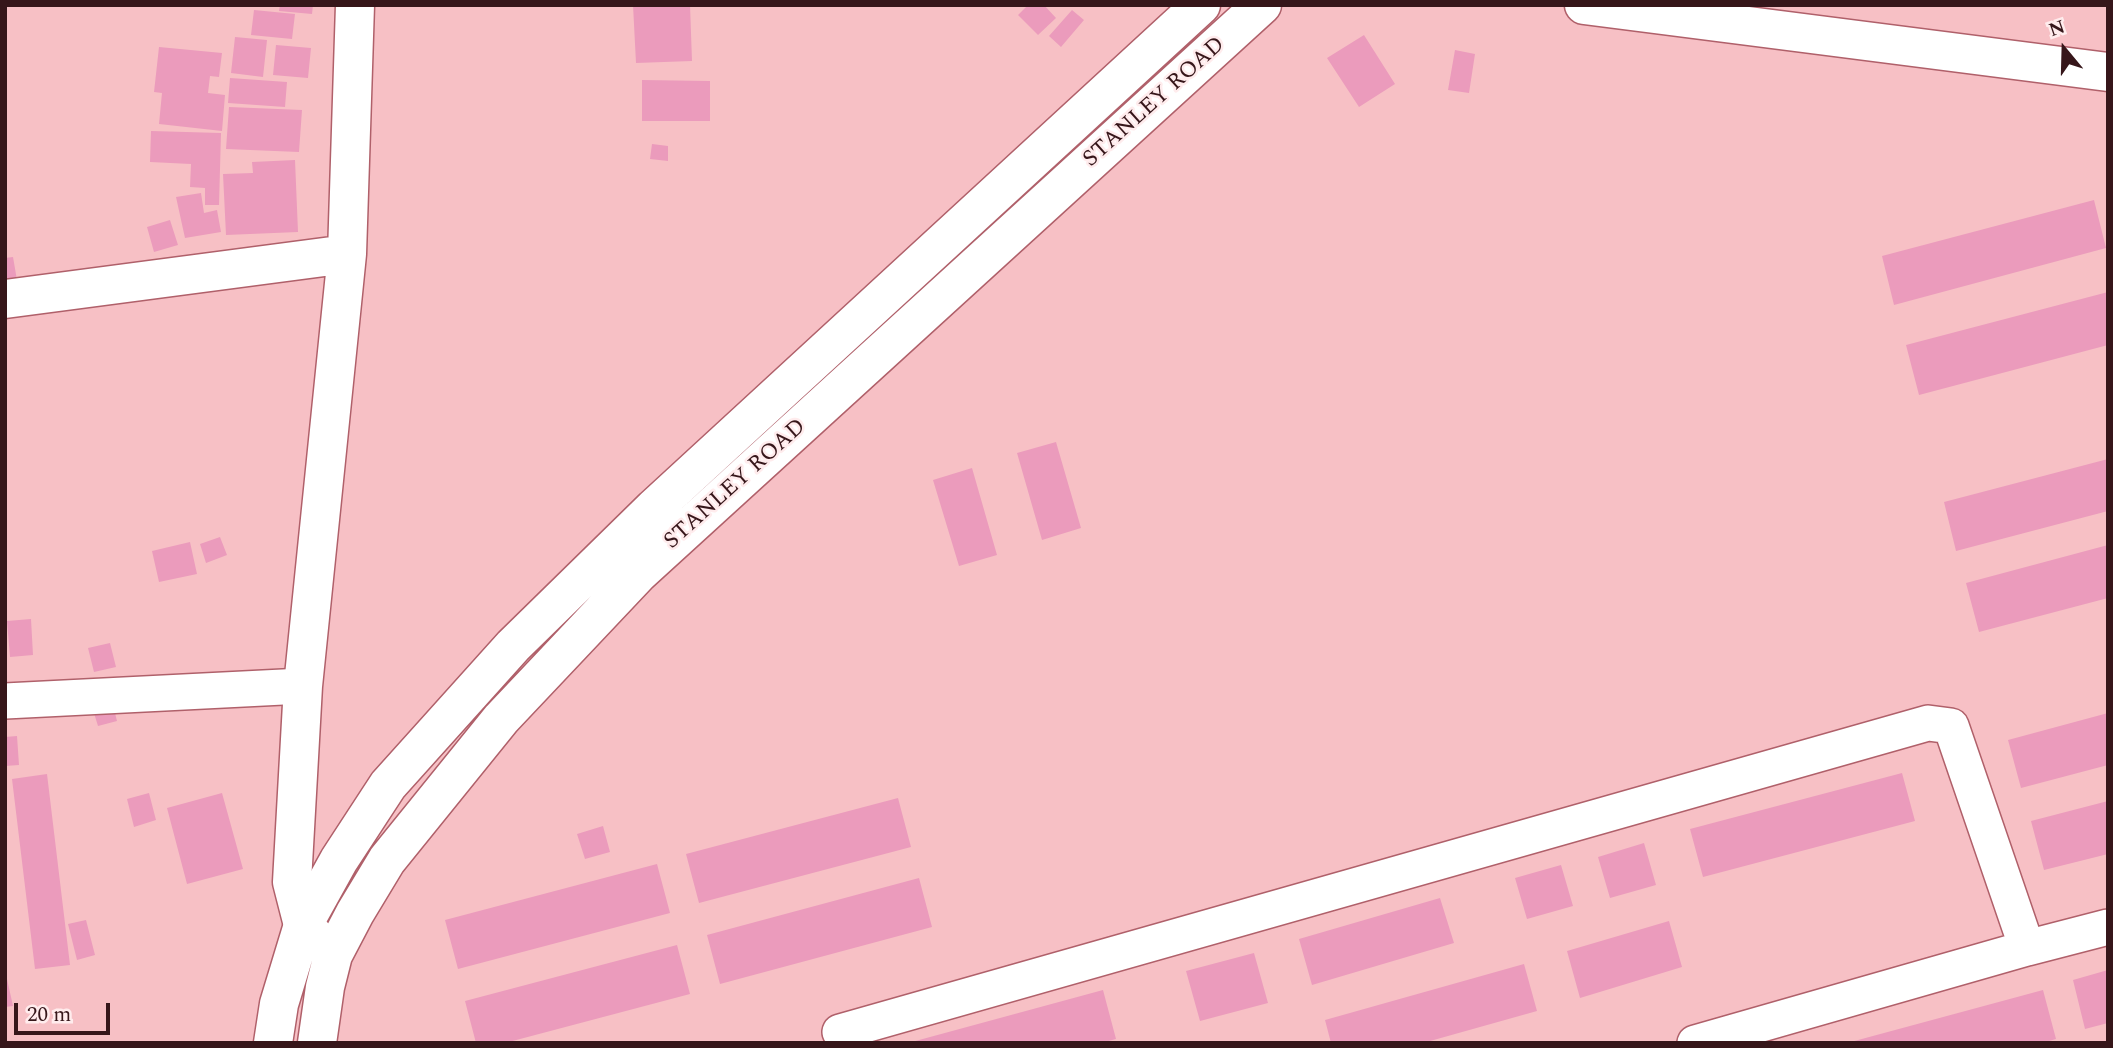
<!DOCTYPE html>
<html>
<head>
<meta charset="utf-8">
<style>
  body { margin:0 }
  #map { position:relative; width:2113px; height:1048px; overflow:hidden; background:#f7c0c5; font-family:Spectral,serif }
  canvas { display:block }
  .frame { position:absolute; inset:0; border:7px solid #36161a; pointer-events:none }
  .north { position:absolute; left:2029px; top:14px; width:70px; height:70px; -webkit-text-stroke:5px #ffeced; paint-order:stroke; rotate:341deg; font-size:19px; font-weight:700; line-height:28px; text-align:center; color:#36161a }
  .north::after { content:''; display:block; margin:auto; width:24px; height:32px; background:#36161a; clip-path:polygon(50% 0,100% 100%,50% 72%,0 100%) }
  .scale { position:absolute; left:14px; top:1003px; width:96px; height:32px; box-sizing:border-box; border:4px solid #36161a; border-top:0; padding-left:9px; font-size:21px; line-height:24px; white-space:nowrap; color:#36161a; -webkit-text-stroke:5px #ffeced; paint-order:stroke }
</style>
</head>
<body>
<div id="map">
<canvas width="2113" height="1048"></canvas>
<div class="frame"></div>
<div class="north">N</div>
<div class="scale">20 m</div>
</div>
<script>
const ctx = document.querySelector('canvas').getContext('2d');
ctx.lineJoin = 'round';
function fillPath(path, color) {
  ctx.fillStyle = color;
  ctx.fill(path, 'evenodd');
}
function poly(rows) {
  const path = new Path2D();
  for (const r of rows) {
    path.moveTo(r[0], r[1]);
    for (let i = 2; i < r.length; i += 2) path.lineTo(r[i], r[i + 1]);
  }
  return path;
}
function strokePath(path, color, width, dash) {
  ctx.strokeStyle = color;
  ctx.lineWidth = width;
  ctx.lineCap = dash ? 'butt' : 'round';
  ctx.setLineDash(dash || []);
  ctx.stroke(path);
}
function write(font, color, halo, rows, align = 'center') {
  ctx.font = font + ' Spectral,serif';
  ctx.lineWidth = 5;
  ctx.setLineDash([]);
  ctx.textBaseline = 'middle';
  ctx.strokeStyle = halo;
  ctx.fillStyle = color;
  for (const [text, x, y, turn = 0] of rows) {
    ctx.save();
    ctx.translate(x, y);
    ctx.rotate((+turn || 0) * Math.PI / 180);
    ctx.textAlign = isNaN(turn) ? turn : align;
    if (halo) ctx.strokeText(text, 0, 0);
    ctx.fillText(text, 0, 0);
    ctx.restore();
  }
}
const building = poly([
  [280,5,313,5,312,14,279,11],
  [633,5,690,5,692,61,636,63],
  [1028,5,1044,5,1056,18,1038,35,1018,15],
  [254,10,295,14,292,39,251,35],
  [1072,10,1084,20,1061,47,1049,36],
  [1364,35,1395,84,1359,107,1327,58],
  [235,37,267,40,263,77,231,73],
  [276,45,311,48,308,78,273,75],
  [159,47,222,53,219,77,210,76,208,93,225,95,222,131,159,124,162,93,154,92],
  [1455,50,1475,54,1469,93,1448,90],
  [230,78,287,82,285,107,228,103],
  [642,80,710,81,710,121,642,121],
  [229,107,302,110,299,152,226,149],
  [151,131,221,133,219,205,205,205,205,188,190,187,191,164,150,162],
  [652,144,668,146,668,161,650,159],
  [295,160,298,232,226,235,223,174,253,173,252,162],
  [201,193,204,213,217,210,221,232,185,238,176,197],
  [2094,200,2106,248,1894,305,1882,256],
  [170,220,178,245,154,252,147,227],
  [13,257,18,286,5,288,5,258],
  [2108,292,2108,345,1919,395,1906,345],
  [1056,442,1081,528,1042,540,1017,453],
  [2108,459,2108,511,1956,551,1944,502],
  [972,468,997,555,959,566,933,480],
  [220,537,227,555,206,563,200,544],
  [190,542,197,574,159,582,152,551],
  [2108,545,2108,598,1979,632,1966,583],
  [31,619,33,655,10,657,7,621],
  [110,643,116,667,94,672,88,648],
  [113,705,117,721,98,726,93,710],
  [2108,713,2108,765,2021,788,2008,740],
  [17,736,19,765,5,766,5,737],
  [1902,773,1915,821,1703,877,1690,829],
  [47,774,70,965,35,969,12,779],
  [149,793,156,820,134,827,127,799],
  [222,793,243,869,187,884,167,808],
  [898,798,911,847,699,903,686,854],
  [2108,801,2108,854,2044,870,2031,821],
  [603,826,610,852,585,859,577,834],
  [1644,843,1656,885,1610,898,1598,857],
  [657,864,670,913,458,969,445,920],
  [1561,865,1573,906,1527,919,1515,878],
  [919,878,932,927,720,984,707,935],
  [1440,898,1454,943,1312,985,1299,939],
  [86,920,95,955,77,960,68,924],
  [1669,921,1682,967,1580,998,1567,951],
  [677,945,690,994,505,1043,476,1043,465,1001],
  [1254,953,1268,1003,1200,1021,1186,971],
  [1524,964,1537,1011,1423,1043,1331,1043,1325,1020],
  [5,970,13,1006,5,1007],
  [2108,970,2108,1023,2085,1029,2073,980],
  [1103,990,1116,1039,1101,1043,908,1043],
  [2043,990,2056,1039,2042,1043,1847,1043]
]);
const street = poly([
  [5,701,303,686],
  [840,1032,1928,723,1951,726,2027,948],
  [1695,1043,2027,948,2108,927]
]);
const secondary = poly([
  [1584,5,2108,72],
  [5,299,347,254],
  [322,944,303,925,292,882,303,686,347,254,355,5]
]);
const primary = poly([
  [273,1043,279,1004,303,925,339,860,388,785,513,646,654,508,1201,5],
  [317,1043,325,987,333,955,355,913,387,860,501,719,639,573,1262,5]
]);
const streetNames = [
  ["STANLEY ROAD",1155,103,-42],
  ["STANLEY ROAD",736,485,-42]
];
fillPath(building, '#eb9bbc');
strokePath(street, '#b0606a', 38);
strokePath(secondary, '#b0606a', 41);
strokePath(primary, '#b0606a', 41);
strokePath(street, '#fff', 35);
strokePath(secondary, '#fff', 38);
strokePath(primary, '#fff', 38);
write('23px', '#36161a', '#ffeced', streetNames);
</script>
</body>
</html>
